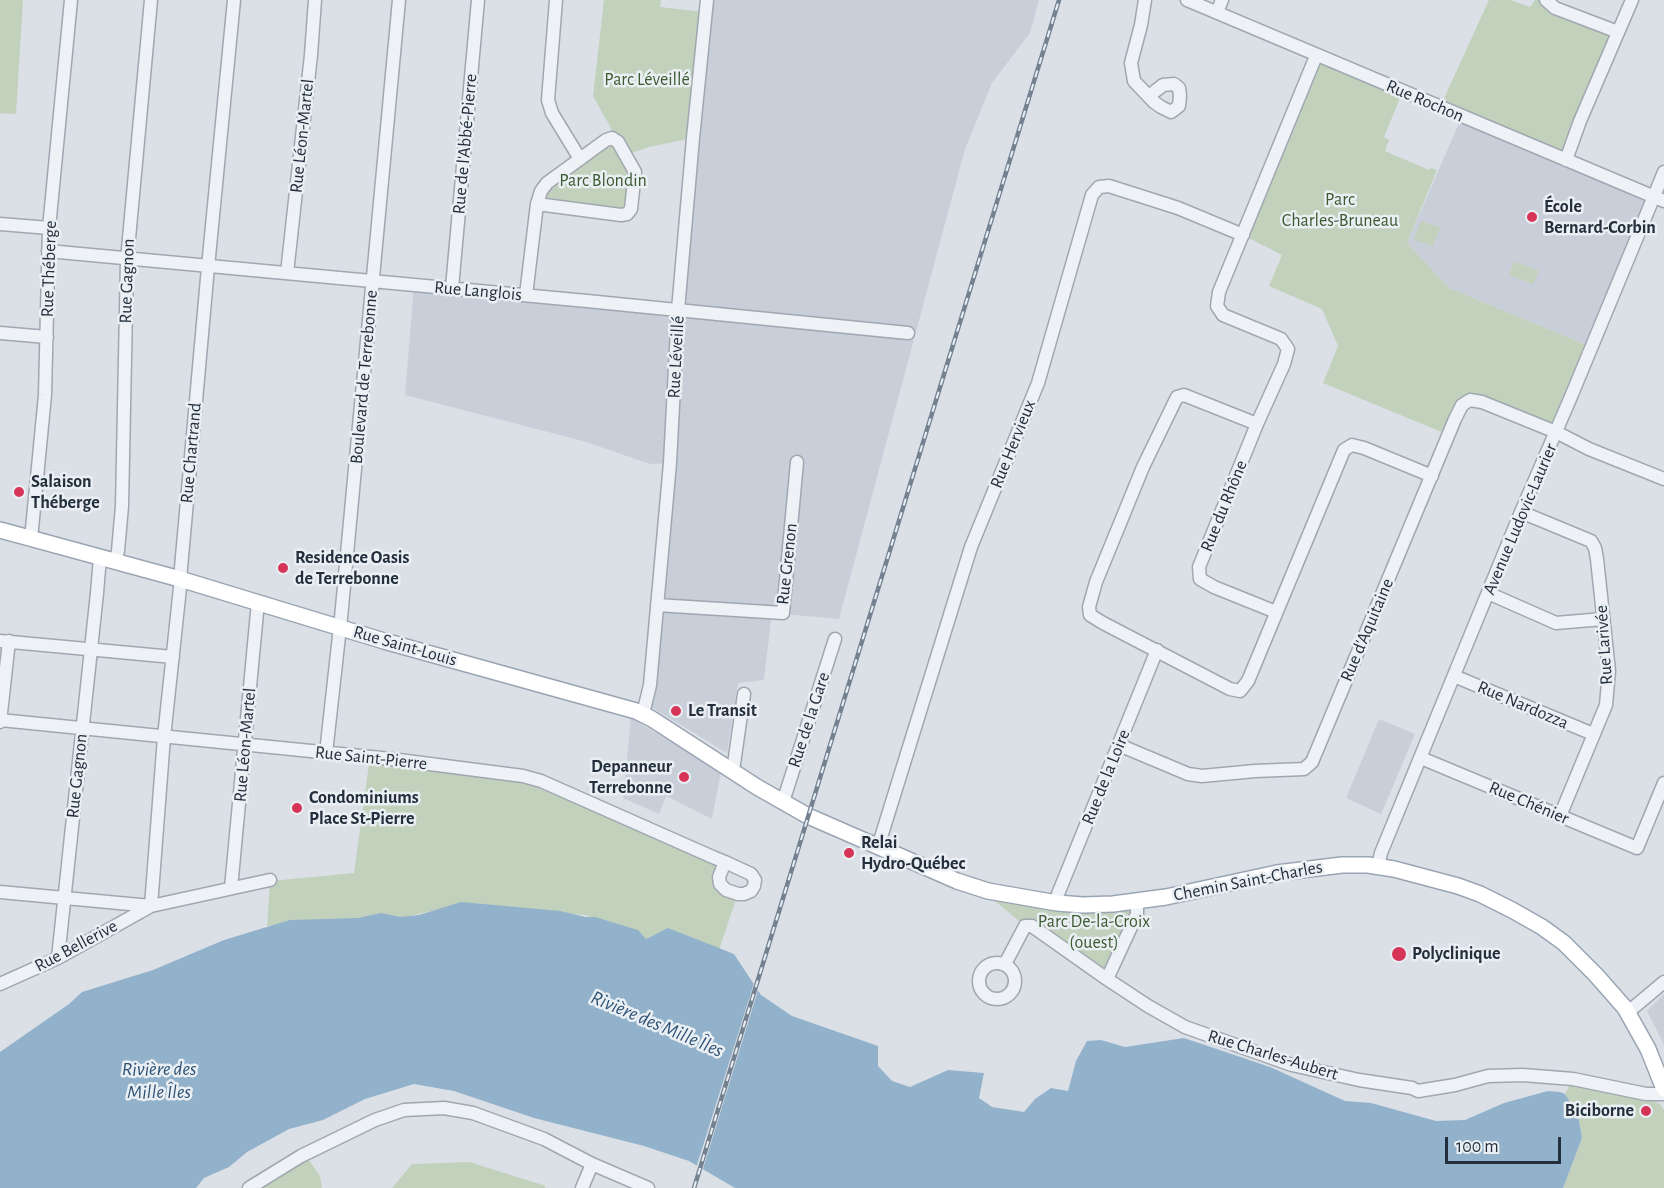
<!DOCTYPE html>
<html>
<head>
<meta charset="utf-8">
<style>
  body { margin:0 }
  #map { position:relative; width:1664px; height:1188px; overflow:hidden; background:#dbe0e7; font-family:"Alegreya Sans",sans-serif }
  canvas { display:block }
  .scale { position:absolute; left:1445px; top:1137px; width:116px; height:27px; box-sizing:border-box; border:3px solid #242f3d; border-top:0; padding-left:8px; font-size:18px; line-height:21px; white-space:nowrap; color:#242f3d; -webkit-text-stroke:4px #eaeff4; paint-order:stroke }
</style>
</head>
<body>
<div id="map">
<canvas width="1664" height="1188"></canvas>
<div class="scale">100 m</div>
</div>
<script>
const ctx = document.querySelector('canvas').getContext('2d');
ctx.lineJoin = 'round';
function fillPath(path, color) {
  ctx.fillStyle = color;
  ctx.fill(path, 'evenodd');
}
function poly(rows) {
  const path = new Path2D();
  for (const r of rows) {
    if (r.length === 3) {
      path.moveTo(r[0] + r[2], r[1]);
      path.arc(r[0], r[1], r[2], 0, 2 * Math.PI);
      continue;
    }
    path.moveTo(r[0], r[1]);
    for (let i = 2; i < r.length; i += 2) path.lineTo(r[i], r[i + 1]);
  }
  return path;
}
function strokePath(path, color, width, dash) {
  ctx.strokeStyle = color;
  ctx.lineWidth = width;
  ctx.lineCap = dash ? 'butt' : 'round';
  ctx.setLineDash(dash || []);
  ctx.stroke(path);
}
function write(font, color, halo, rows, align = 'center') {
  ctx.font = font + ' "Alegreya Sans",sans-serif';
  ctx.lineWidth = 5;
  ctx.setLineDash([]);
  ctx.textBaseline = 'middle';
  ctx.strokeStyle = halo;
  ctx.fillStyle = color;
  for (const [text, x, y, turn = 0] of rows) {
    ctx.save();
    ctx.translate(x, y);
    ctx.rotate((+turn || 0) * Math.PI / 180);
    ctx.textAlign = isNaN(turn) ? turn : align;
    if (halo) ctx.strokeText(text, 0, 0);
    ctx.fillText(text, 0, 0);
    ctx.restore();
  }
}
const built = poly([
  [707,0,1039,0,1030,33,992,83,965,149,839,619,772,613,764,680,738,683,727,753,651,707,670,463,650,464,583,441,405,395,414,285,678,310],
  [1462,116,1654,197,1591,347,1449,288,1407,243],
  [631,718,721,772,712,819,666,796,659,814,623,798],
  [1379,719,1415,734,1381,814,1346,798],
  [1664,994,1664,1045,1647,1011]
]);
const green = poly([
  [0,0,23,0,16,114,0,113],
  [604,0,661,0,660,7,705,12,693,138,649,147,626,155,635,172,627,214,537,204,541,191,612,138,611,128,593,96],
  [1489,0,1511,0,1530,7,1535,0,1546,0,1616,32,1565,160,1440,107],
  [1316,56,1403,91,1384,137,1389,140,1385,151,1429,170,1431,168,1437,170,1407,243,1449,288,1591,347,1556,432,1470,400,1449,435,1323,383,1338,346,1322,309,1269,286,1282,255,1243,235],
  [1421,221,1440,228,1433,246,1414,240],
  [1516,262,1539,271,1533,284,1509,275,1513,264],
  [370,757,518,780,715,858,715,889,737,896,718,953,653,935,646,939,585,915,562,913,449,907,406,917,267,926,270,881,354,873],
  [977,886,1027,899,1137,898,1107,979,1025,926],
  [1570,1084,1652,1100,1652,1101,1660,1104,1664,1110,1664,1188,1563,1188,1582,1138,1578,1115,1565,1094],
  [306,1156,320,1176,322,1188,242,1188],
  [469,1162,546,1186,545,1188,392,1188,412,1164]
]);
const water = poly([
  [461,902,560,911,586,917,595,917,638,930,646,939,668,928,734,954,761,995,792,1016,878,1046,878,1066,892,1081,910,1087,948,1070,984,1073,979,1098,992,1107,1024,1112,1035,1099,1051,1088,1068,1091,1076,1061,1087,1041,1101,1040,1125,1047,1184,1038,1270,1067,1345,1101,1371,1103,1436,1121,1465,1120,1504,1103,1548,1091,1560,1092,1565,1094,1578,1115,1582,1138,1563,1188,735,1188,689,1161,644,1146,534,1118,454,1091,414,1084,365,1099,323,1120,289,1129,247,1152,229,1167,204,1178,196,1188,0,1188,0,1052,69,1004,82,992,153,970,224,940,290,920,358,918,381,913,400,917,419,915]
]);
const pier = poly([
  [755,980,759,987,702,1172,696,1168]
]);
const minor = poly([
  [556,0,548,100,552,113,580,159],
  [1145,0,1141,25,1131,63,1134,81,1154,102,1161,107,1171,112,1179,106,1180,96,1179,88,1174,84,1163,85,1149,96],
  [1187,0,1664,201],
  [1546,0,1555,8,1618,32],
  [1217,12,1222,0],
  [1566,160,1580,121,1632,0],
  [0,224,49,228],
  [48,251,587,301,908,333],
  [287,273,311,55,315,0],
  [452,288,478,0],
  [526,295,537,204,541,191,547,183,606,140,612,138,618,142,635,172,631,209,627,214,621,215,537,204],
  [0,333,47,337],
  [1257,424,1184,395,1177,397,1143,467,1096,582,1089,607,1090,615,1103,623,1230,689,1240,691,1248,681,1344,450,1352,445,1364,448,1432,476],
  [1521,512,1591,541,1595,548,1597,559,1609,671,1606,705,1560,816],
  [31,539,45,395,49,228,71,0],
  [115,562,118,551,122,506,127,260,151,0],
  [1488,593,1556,623,1603,619],
  [657,605,783,613,797,462],
  [1276,612,1214,587,1200,579,1199,567,1257,424,1284,364,1288,349,1281,339,1223,315,1217,306,1219,292,1316,56],
  [0,641,173,657],
  [1454,676,1593,734],
  [643,714,650,685,670,463,678,310,693,138,707,0],
  [0,720,391,759,523,776,541,781,715,858,725,862,751,874,755,880,754,886,751,891,744,894,738,894,726,890,720,884,719,877,725,862],
  [0,722,9,641],
  [1119,745,1188,774,1202,776,1255,771,1304,769,1312,762,1455,419,1462,405,1470,400,1482,402,1556,432,1589,449,1664,479],
  [326,753,341,618,399,0],
  [1421,758,1637,848,1664,783],
  [731,770,734,764,744,694],
  [783,802,835,639],
  [878,847,971,547,1038,383,1092,195,1099,187,1109,186,1178,208,1243,235],
  [1378,866,1381,853,1521,512,1570,399,1664,172],
  [231,888,258,602],
  [0,892,151,906,270,880],
  [1057,903,1058,894,1157,650],
  [151,906,164,737,180,588,181,568,208,267,234,0],
  [58,958,97,593,100,557],
  [997,981,18],
  [1005,964,1025,926,1032,926,1107,979,1148,1006,1185,1027,1292,1065,1359,1080,1412,1088,1418,1091,1455,1085,1488,1076,1523,1075,1573,1079,1646,1094,1664,1094],
  [1107,979,1137,914,1137,902],
  [0,984,58,958,151,906],
  [1627,1013,1664,982],
  [249,1188,301,1156,375,1120,404,1110,444,1108,473,1113,544,1139,592,1164,648,1188],
  [582,1188,592,1164]
]);
const major = poly([
  [0,530,180,579,384,641,636,711,652,719,757,787,808,816,957,881,988,891,1057,903,1083,905,1113,904,1166,897,1277,873,1342,865,1368,865,1394,869,1458,886,1480,894,1512,910,1542,927,1564,943,1596,975,1625,1008,1648,1049,1664,1089]
]);
const rail = poly([
  [694,1188,1059,0]
]);
const markers = [
  [1532,217,6,"#d73558"],
  [19,492,6,"#d73558"],
  [283,568,6,"#d73558"],
  [676,711,6,"#d73558"],
  [684,777,6,"#d73558"],
  [297,808,6,"#d73558"],
  [849,853,6,"#d73558"],
  [1399,954,8,"#d73558"],
  [1646,1111,6,"#d73558"]
];
const parkNames = [
  ["Parc Léveillé",647,80],
  ["Parc Blondin",603,181],
  ["Parc",1340,200],
  ["Charles-Bruneau",1340,221],
  ["Parc De-la-Croix",1094,922],
  ["(ouest)",1094,943]
];
const streetNames = [
  ["Rue Rochon",1425,101,23],
  ["Rue Léon-Martel",302,136,-84],
  ["Rue de l'Abbé-Pierre",465,144,-85],
  ["Rue Théberge",49,269,-88],
  ["Rue Gagnon",127,281,-88],
  ["Rue Langlois",478,291,5],
  ["Rue Léveillé",676,357,-87],
  ["Boulevard de Terrebonne",364,377,-85],
  ["Rue Hervieux",1013,444,-68],
  ["Rue Chartrand",191,453,-85],
  ["Rue du Rhône",1224,506,-68],
  ["Avenue Ludovic-Laurier",1520,519,-67],
  ["Rue Grenon",787,564,-84],
  ["Rue d'Aquitaine",1367,630,-67],
  ["Rue Larivée",1604,645,-94],
  ["Rue Saint-Louis",405,646,16],
  ["Rue Nardozza",1523,705,23],
  ["Rue de la Gare",809,720,-72],
  ["Rue Léon-Martel",245,745,-85],
  ["Rue Saint-Pierre",371,758,6],
  ["Rue Gagnon",77,776,-84],
  ["Rue de la Loire",1106,777,-68],
  ["Rue Chénier",1529,803,23],
  ["Chemin Saint-Charles",1248,881,-11],
  ["Rue Bellerive",76,946,-28],
  ["Rue Charles-Aubert",1273,1055,17]
];
const poiNames = [
  ["École",1544,207],
  ["Bernard-Corbin",1544,228],
  ["Salaison",31,482],
  ["Théberge",31,503],
  ["Residence Oasis",295,558],
  ["de Terrebonne",295,579],
  ["Le Transit",688,711],
  ["Depanneur",672,767,"right"],
  ["Terrebonne",672,788,"right"],
  ["Condominiums",309,798],
  ["Place St-Pierre",309,819],
  ["Relai",861,843],
  ["Hydro-Québec",861,864],
  ["Polyclinique",1412,954],
  ["Biciborne",1634,1111,"right"]
];
const waterNames = [
  ["Rivière des Mille Îles",657,1024,23],
  ["Rivière des",159,1069],
  ["Mille Îles",159,1092]
];
fillPath(built, '#c9cfd9');
fillPath(green, '#c2d1bb');
fillPath(water, '#92b1ca');
fillPath(pier, '#dbe0e7');
strokePath(minor, '#a0a7b1', 15);
strokePath(major, '#99a5b3', 18);
strokePath(minor, '#eef1f5', 12);
strokePath(major, '#fff', 15);
strokePath(rail, '#738191', 4.5);
strokePath(rail, '#eaeff4', 2, [7]);
for (const [x, y, r, color] of markers) {
  const dot = new Path2D();
  dot.arc(x, y, r, 0, 2 * Math.PI);
  ctx.fillStyle = color;
  ctx.fill(dot);
  strokePath(dot, '#eaeff4', 2);
}
write('18px', '#3b5a30', '#eaeff4', parkNames);
write('18px', '#242f3d', '#eaeff4', streetNames);
write('bold 18px', '#242f3d', '#eaeff4', poiNames, 'left');
write('italic 20px', '#2c5174', '#eaeff4', waterNames);
</script>
</body>
</html>
